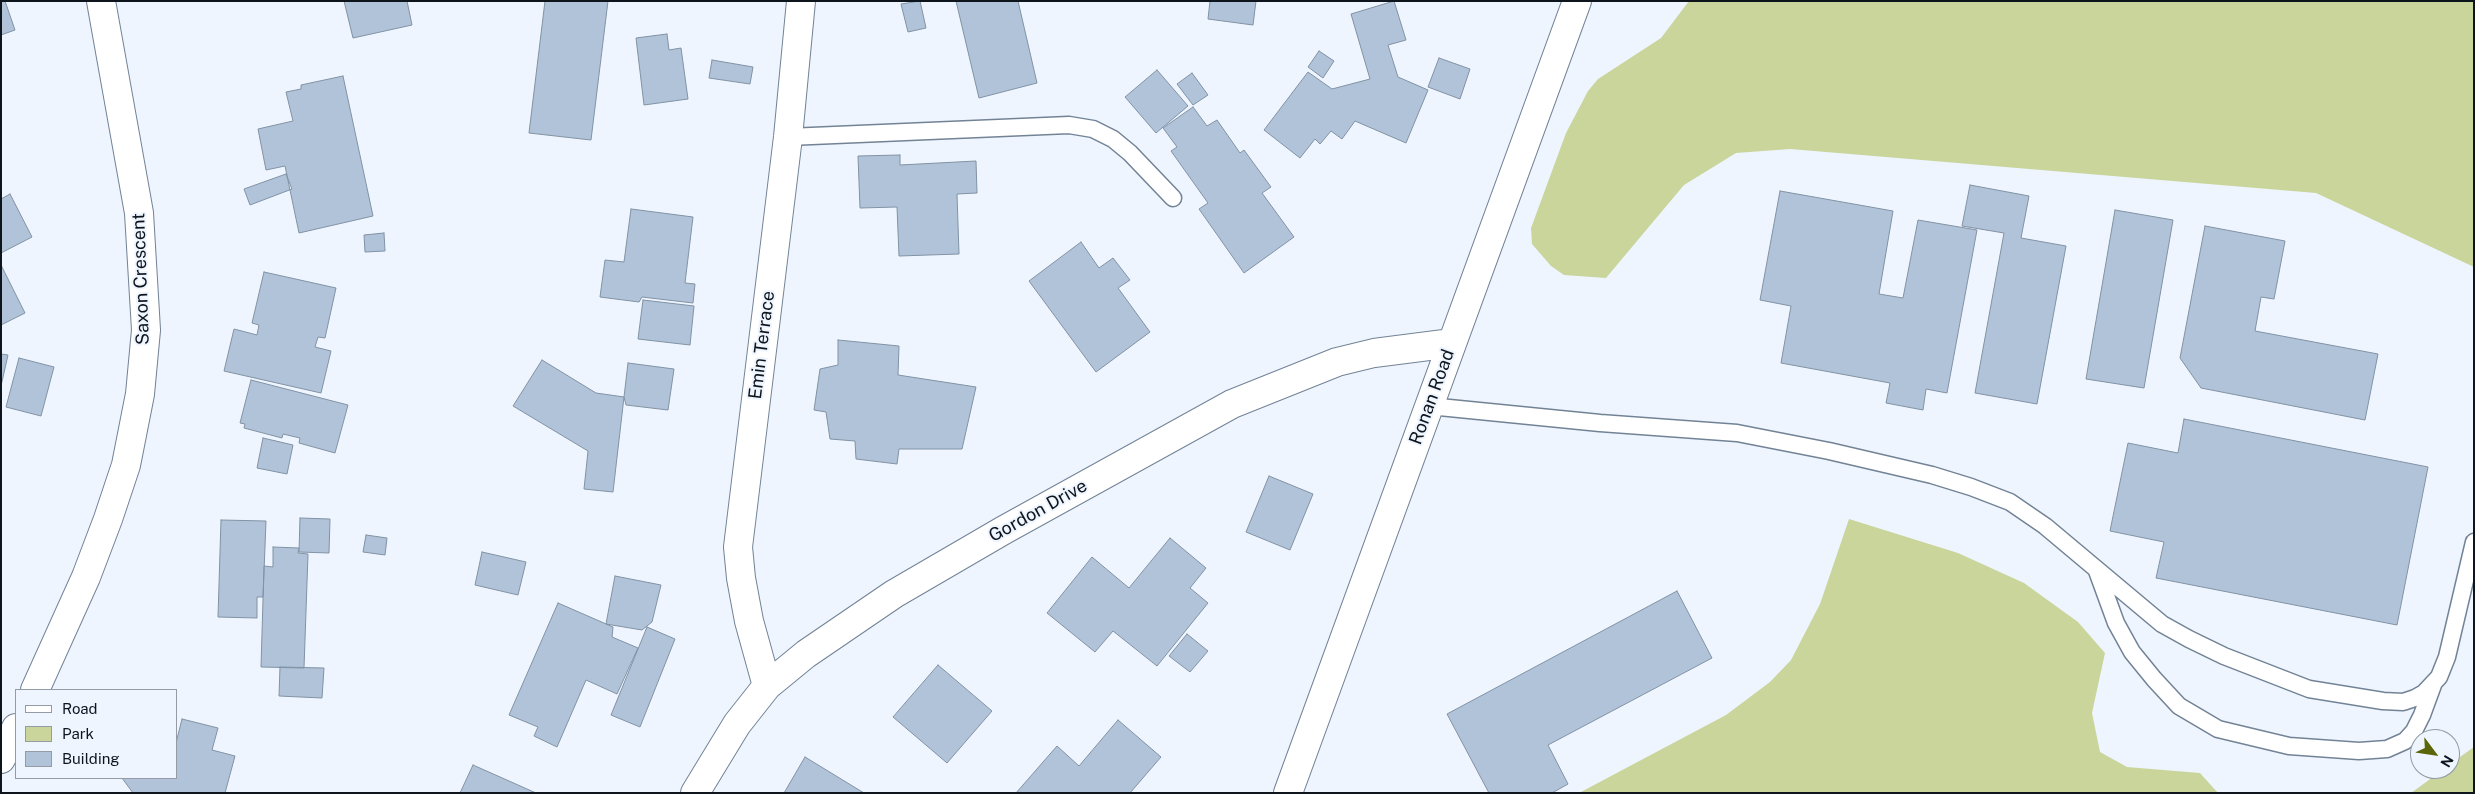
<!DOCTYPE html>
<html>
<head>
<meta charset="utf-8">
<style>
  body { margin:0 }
  #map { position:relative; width:2475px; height:794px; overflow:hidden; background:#eef5fe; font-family:"Public Sans",sans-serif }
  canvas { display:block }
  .frame { position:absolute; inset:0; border:2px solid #0e141c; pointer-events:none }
  .legend { position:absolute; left:15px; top:689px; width:162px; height:90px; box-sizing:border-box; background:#eef5fe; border:1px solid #949ba4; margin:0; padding:6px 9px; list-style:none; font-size:15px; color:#0e141c }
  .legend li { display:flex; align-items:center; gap:10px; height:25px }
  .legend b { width:25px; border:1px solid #949ba4 }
  .north { position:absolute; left:2410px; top:729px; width:50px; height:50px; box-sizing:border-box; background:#eef5fe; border:1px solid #949ba4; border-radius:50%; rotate:121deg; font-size:14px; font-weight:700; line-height:20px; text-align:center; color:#0e141c }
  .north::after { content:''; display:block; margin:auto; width:18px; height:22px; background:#5a6507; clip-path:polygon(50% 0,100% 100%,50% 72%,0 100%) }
</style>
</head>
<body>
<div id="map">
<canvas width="2475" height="794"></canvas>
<div class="frame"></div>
<ul class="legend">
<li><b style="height:6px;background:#fff"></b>Road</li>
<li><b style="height:14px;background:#cad59c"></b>Park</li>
<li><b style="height:14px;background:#b1c3d8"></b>Building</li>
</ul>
<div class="north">N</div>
</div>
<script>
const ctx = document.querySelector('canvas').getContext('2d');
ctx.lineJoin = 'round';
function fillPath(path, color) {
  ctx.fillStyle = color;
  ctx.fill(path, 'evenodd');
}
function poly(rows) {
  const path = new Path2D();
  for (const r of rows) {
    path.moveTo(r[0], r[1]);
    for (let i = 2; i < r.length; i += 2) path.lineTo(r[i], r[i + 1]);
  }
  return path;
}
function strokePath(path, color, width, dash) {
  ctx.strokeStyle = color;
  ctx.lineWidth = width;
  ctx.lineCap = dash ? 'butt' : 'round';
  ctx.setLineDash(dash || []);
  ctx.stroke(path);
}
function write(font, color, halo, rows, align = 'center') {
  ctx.font = font + ' "Public Sans",sans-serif';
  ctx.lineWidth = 4;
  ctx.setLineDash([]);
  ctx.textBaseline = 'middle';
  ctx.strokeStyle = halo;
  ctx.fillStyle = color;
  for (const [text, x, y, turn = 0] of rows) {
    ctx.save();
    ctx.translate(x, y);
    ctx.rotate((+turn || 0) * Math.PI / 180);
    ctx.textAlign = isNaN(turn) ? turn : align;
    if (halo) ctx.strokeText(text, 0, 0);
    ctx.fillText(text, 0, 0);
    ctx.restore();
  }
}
const green = poly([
  [1689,1,2474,1,2474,267,2316,193,1790,149,1736,153,1684,185,1606,278,1564,275,1551,266,1532,244,1531,228,1566,133,1588,91,1598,79,1661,38],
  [1849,519,1958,553,2024,583,2078,622,2105,653,2092,713,2100,752,2127,767,2200,773,2218,793,1579,793,1726,715,1770,682,1791,660,1820,604],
  [2474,747,2474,793,2411,793,2444,769,2450,769,2450,764]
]);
const building = poly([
  [1,1,5,1,15,30,1,35,1,1],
  [344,1,407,1,412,25,353,38,344,1],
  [545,1,608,1,591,140,529,133,545,1],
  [920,1,926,28,908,32,901,4,920,1],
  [956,1,1018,1,1037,83,979,98,956,1],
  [1210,1,1256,1,1253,25,1208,19,1210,1],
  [1394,1,1406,40,1388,45,1398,77,1428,90,1406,143,1355,121,1342,139,1331,131,1320,144,1315,139,1300,158,1264,130,1308,72,1332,89,1370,79,1351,14,1394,1],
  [667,34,669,50,681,48,688,99,644,105,636,38,667,34],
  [1319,51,1334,61,1323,78,1308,67,1319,51],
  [1439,58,1470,69,1460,99,1428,87,1439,58],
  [712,60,753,67,750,84,709,78,712,60],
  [1157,70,1188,106,1156,133,1125,97,1157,70],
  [1192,73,1208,95,1193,105,1177,84,1192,73],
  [343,76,373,216,299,233,285,166,266,170,258,129,293,121,286,92,301,89,301,85,343,76],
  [1193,107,1207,126,1217,120,1240,153,1244,150,1271,187,1262,193,1294,237,1244,273,1199,209,1208,203,1171,151,1177,147,1163,128,1193,107],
  [900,155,900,165,976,161,977,193,957,194,959,254,899,256,897,207,860,208,858,156,900,155],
  [286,174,292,189,250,205,244,189,286,174],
  [1970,185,2029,196,2021,238,2066,246,2037,404,1975,393,2004,233,1962,226,1970,185],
  [1780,191,1893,211,1879,294,1903,298,1918,220,1977,230,1947,393,1926,389,1923,410,1886,403,1890,383,1781,363,1791,306,1760,300,1780,191],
  [10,194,32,237,1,253,1,199,10,194],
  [631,209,693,217,685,283,695,284,693,303,642,297,639,302,600,297,605,260,624,262,631,209],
  [2115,210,2173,220,2144,388,2086,379,2115,210],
  [2205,226,2285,241,2274,299,2261,297,2255,331,2378,354,2365,420,2201,388,2180,358,2205,226],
  [384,233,385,251,365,252,364,235,384,233],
  [1081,242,1099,268,1113,258,1130,280,1118,288,1150,332,1096,372,1029,281,1081,242],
  [1,265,25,313,1,325,1,265],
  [264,272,336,288,325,338,318,337,315,347,331,351,321,393,224,371,234,329,257,335,259,325,252,323,264,272],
  [643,300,694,306,690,345,638,339,643,300],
  [838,340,899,346,898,375,976,387,962,449,899,449,897,464,856,459,855,441,830,439,826,412,814,410,820,369,838,365,838,340],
  [1,354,8,355,1,386,1,354],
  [19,358,54,367,41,416,6,407,19,358],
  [542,360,596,393,624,397,613,492,584,489,588,451,513,406,542,360],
  [628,363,674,369,668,410,626,405,624,397,628,363],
  [251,380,348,405,335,453,299,443,300,438,283,434,282,438,244,428,245,424,240,423,251,380],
  [2184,419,2428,467,2397,625,2156,578,2164,542,2110,531,2128,443,2178,453,2184,419],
  [263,438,293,445,287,474,257,468,263,438],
  [1269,476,1313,494,1290,550,1246,532,1269,476],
  [300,518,330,519,329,553,299,552,300,518],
  [221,520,266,521,263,597,257,597,257,618,218,617,221,520],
  [366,535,387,538,385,555,363,552,366,535],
  [1170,538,1206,568,1190,588,1208,603,1157,666,1113,631,1095,652,1047,613,1092,557,1129,588,1170,538],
  [273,547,299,548,298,553,308,554,304,668,261,667,264,566,273,567,273,547],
  [482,552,526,562,518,595,475,585,482,552],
  [615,576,661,585,652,622,642,630,606,624,615,576],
  [1677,591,1712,658,1548,745,1568,784,1552,793,1489,793,1447,714,1677,591],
  [558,603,613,627,612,637,638,648,617,694,586,680,557,747,534,736,538,727,509,715,558,603],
  [647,627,675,639,640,727,611,715,647,627],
  [1187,634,1208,651,1190,672,1169,656,1187,634],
  [938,665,992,711,947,763,893,717,938,665],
  [280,667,324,668,322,698,279,696,280,667],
  [182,719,218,728,212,750,235,756,225,793,133,793,122,778,176,778,176,743,182,719],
  [1118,720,1161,757,1130,793,1016,793,1057,746,1079,766,1118,720],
  [805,757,864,793,784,793,805,757],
  [473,765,536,793,460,793,473,765]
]);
const lane = poly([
  [788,137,1069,125,1093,129,1113,139,1130,153,1173,198],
  [1429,406,1600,423,1737,433,1829,451,1932,475,1971,487,2010,502,2045,526,2162,624,2189,639,2224,656,2309,689,2383,701,2403,702,2415,698,2424,693,2439,677,2447,657,2474,542],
  [2097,571,2116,623,2132,652,2154,679,2179,706,2218,729,2289,746,2359,751,2387,749,2405,741,2414,731,2422,715,2433,685]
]);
const street = poly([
  [767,686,749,621,741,578,738,547,788,137,801,1],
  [35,690,86,577,108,519,126,465,140,394,146,330,139,213,101,1],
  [1,759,16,728],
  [695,793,737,724,767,686,806,654,894,594,1004,530,1232,404,1337,362,1374,353,1452,343],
  [1288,793,1577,1]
]);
const streetNames = [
  ["Saxon Crescent",141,279,-92],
  ["Emin Terrace",762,345,-83],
  ["Ronan Road",1432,397,-70],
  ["Gordon Drive",1038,511,-29]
];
fillPath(green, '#cad59c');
fillPath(building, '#b1c3d8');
strokePath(building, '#8192a5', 1);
strokePath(lane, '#728396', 19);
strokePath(street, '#728396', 30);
strokePath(lane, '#fff', 16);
strokePath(street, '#fff', 28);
write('18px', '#0e141c', '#eef5fe', streetNames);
</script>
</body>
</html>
